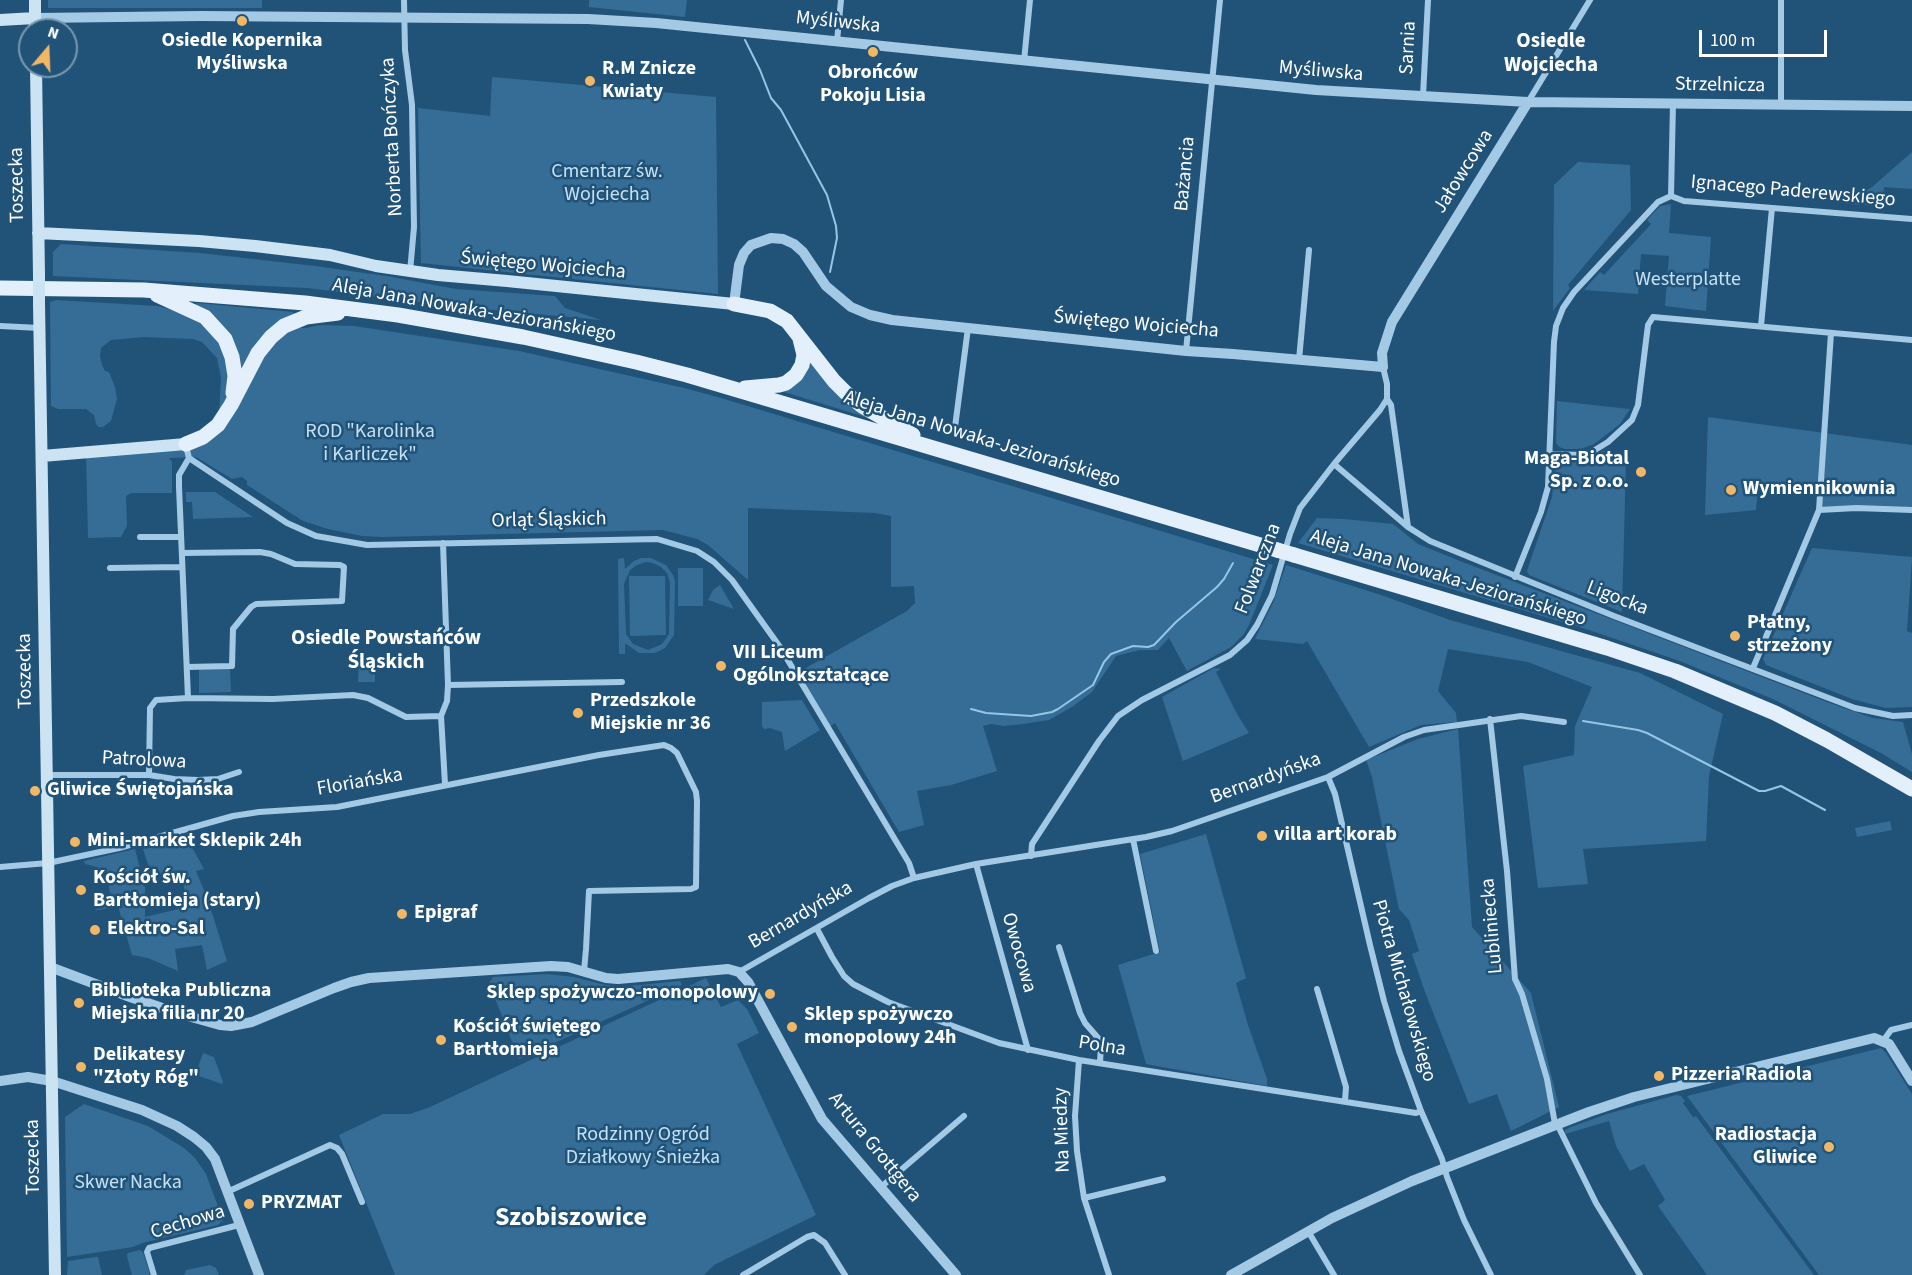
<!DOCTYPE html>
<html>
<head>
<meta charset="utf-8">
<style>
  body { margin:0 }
  #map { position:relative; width:1912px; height:1275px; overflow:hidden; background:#215379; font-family:"Source Sans 3",sans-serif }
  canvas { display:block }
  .north { position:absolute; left:18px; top:18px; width:60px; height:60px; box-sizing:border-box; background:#215379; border:2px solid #7a98af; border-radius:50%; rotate:19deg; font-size:16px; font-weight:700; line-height:24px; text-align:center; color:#fff }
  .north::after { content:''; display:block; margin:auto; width:21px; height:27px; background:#f1b765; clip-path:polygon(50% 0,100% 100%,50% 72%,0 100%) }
  .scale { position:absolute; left:1699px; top:30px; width:128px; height:27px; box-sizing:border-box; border:3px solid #fff; border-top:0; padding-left:8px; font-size:18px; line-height:21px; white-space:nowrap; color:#fff; -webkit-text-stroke:4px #215379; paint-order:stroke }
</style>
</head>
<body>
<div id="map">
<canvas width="1912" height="1275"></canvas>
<div class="north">N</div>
<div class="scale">100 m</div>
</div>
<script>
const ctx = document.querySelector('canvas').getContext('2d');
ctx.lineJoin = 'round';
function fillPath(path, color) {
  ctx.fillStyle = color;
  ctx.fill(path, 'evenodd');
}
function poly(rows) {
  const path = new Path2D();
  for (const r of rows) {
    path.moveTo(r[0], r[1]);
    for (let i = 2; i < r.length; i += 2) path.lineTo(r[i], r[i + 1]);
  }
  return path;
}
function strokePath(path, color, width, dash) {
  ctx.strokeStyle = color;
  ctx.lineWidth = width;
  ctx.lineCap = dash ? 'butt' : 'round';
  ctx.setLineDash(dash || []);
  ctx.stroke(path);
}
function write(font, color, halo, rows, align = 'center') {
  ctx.font = font + ' "Source Sans 3",sans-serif';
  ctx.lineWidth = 5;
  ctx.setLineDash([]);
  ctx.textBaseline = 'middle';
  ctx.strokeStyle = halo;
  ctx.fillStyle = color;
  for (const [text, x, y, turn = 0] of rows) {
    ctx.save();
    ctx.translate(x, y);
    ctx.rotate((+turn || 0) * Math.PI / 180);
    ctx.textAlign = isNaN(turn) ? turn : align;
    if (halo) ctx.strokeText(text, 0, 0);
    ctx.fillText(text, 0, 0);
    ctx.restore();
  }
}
const green = poly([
  [48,0,262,0,262,8,48,8],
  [589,0,687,0,685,17,589,7],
  [492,77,716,97,718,294,573,279,570,275,564,274,563,278,421,263,418,108,490,116],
  [1912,152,1912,189,1884,187,1882,206,1848,204,1872,187],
  [1578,162,1630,165,1631,210,1568,285,1570,288,1553,311,1554,185],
  [1671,204,1669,233,1711,237,1706,311,1665,306,1669,256,1641,254,1638,294,1584,290,1600,272,1604,275,1651,224,1647,220,1660,206],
  [61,244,200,253,315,266,386,276,456,289,555,296,565,308,601,320,451,306,307,288,53,276,53,252],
  [56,300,157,306,198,316,224,344,231,403,271,337,295,328,305,328,321,325,354,326,519,351,684,388,721,398,1273,565,1249,625,1244,634,1231,647,1187,671,1169,638,1158,650,1140,650,1116,656,1092,692,1072,707,1049,720,1023,724,1004,726,991,724,983,726,997,771,951,785,917,791,924,825,899,832,835,723,829,727,795,674,907,611,915,603,914,586,891,587,891,516,875,513,748,508,748,580,708,545,697,539,663,530,382,537,362,536,328,529,303,521,247,485,247,481,242,477,232,479,196,457,169,458,172,462,172,493,131,493,126,496,127,526,121,537,88,538,86,452,201,436,219,413,221,378,217,358,202,342,193,339,143,337,111,340,101,348,100,356,102,365,105,371,109,372,115,387,117,399,111,421,103,427,99,427,96,424,94,415,86,409,58,409,51,406,50,302],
  [197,303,293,312,295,314,244,373,195,305],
  [808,359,875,420,781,391],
  [1557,401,1629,409,1630,409,1620,424,1594,444,1581,449,1565,449,1559,447,1556,443],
  [1708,417,1912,445,1912,510,1819,510,1820,492,1758,489,1756,510,1705,515],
  [1602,451,1617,452,1626,460,1622,612,1529,575,1527,571,1552,497,1556,463,1558,461,1584,461],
  [186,492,215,492,253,517,193,519,192,502,186,502],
  [1317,518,1344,519,1393,524,1418,544,1460,561,1835,705,1873,718,1903,722,1912,754,1912,772,1881,753,1773,699,1677,660,1589,630,1298,543],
  [1812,548,1912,557,1907,631,1912,633,1912,707,1886,708,1852,699,1766,665,1763,659],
  [624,558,625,569,634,561,641,558,651,558,666,565,673,575,675,581,674,635,665,648,655,653,639,653,625,643,625,654,619,654,618,559],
  [646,562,653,563,661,567,667,573,670,582,669,634,662,644,648,650,633,644,626,634,624,584,630,570,637,565],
  [1286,565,1381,595,1450,620,1640,673,1723,714,1709,776,1706,841,1583,849,1588,884,1538,888,1523,766,1574,755,1575,726,1592,687,1528,662,1448,649,1438,691,1456,713,1457,722,1421,725,1369,747,1307,641,1303,644,1255,639,1273,603],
  [678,568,703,568,703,606,678,606],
  [629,576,665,576,666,635,630,636],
  [720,585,734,609,708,600,713,590],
  [359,659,375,659,375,682,358,682],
  [1214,668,1221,669,1216,672,1237,714,1249,733,1183,761,1162,697],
  [199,669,230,669,231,692,199,693],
  [802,700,820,730,785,751,782,732,770,728,764,729,762,726,762,702],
  [1458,729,1472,927,1531,993,1559,1107,1511,1131,1497,1094,1469,1104,1425,992,1412,954,1419,951,1409,920,1399,909,1372,777,1366,760,1418,739],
  [1890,821,1892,830,1857,837,1855,828],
  [1206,834,1246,978,1236,983,1248,1025,1267,1079,1267,1086,1146,1064,1118,965,1160,952,1140,854],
  [183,836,188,840,204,869,196,871,208,900,227,961,207,970,202,945,175,949,178,971,148,958,132,955,118,906,94,911,108,902,110,894,108,880,97,867,85,864,84,861,135,849,145,888,145,917,187,907,181,870,152,876,143,849],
  [547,974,574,977,601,984,614,986,629,986,680,981,682,985,519,1059,489,983,493,977],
  [706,978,721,1007,738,1000,747,1009,759,1033,737,1044,816,1215,714,1265,704,1275,395,1275,339,1135,383,1114,410,1114,430,1107],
  [1881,1048,1886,1053,1912,1094,1912,1275,1819,1275,1687,1096],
  [203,1053,214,1057,223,1082,222,1084,199,1076,196,1073],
  [1676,1095,1681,1096,1685,1101,1683,1103,1693,1117,1696,1116,1814,1275,1707,1275,1658,1206,1665,1200,1644,1164,1630,1171,1616,1146,1609,1121,1565,1134,1565,1130,1571,1127,1607,1114],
  [84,1104,148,1126,184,1148,195,1158,206,1174,223,1220,218,1225,142,1243,133,1247,67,1257,65,1117],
  [140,1250,143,1252,150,1275,132,1275,127,1256,128,1253],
  [96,1257,98,1257,102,1275,67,1275,68,1261],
  [210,1265,216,1268,219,1275,184,1275,186,1270]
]);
const stream = poly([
  [745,40,760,70,771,98,781,110,827,195,836,226,837,238,830,272],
  [971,709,986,713,1031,716,1052,712,1058,709,1093,685,1104,662,1111,654,1133,646,1148,647,1154,645,1176,622,1217,587,1224,579,1233,563],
  [1583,721,1638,730,1647,733,1759,791,1765,791,1781,786,1825,810]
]);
const minor = poly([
  [404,0,405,50,412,105,414,227,410,272],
  [837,41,841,0],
  [1024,61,1030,0],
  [1423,96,1428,0],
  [1528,102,1590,0],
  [1781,105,1781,0],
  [1671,196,1684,201,1912,219],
  [1671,196,1673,103],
  [0,326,40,328],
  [1761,326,1772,208],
  [1186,351,1220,0],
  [1299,360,1309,250],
  [1387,399,1391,405,1408,527],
  [955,427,968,328],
  [186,446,189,458,287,523,316,536,367,545,657,539,697,551,714,562,732,580,780,647,909,863,914,878],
  [1550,454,1582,455,1590,453,1608,442,1632,420,1638,405,1648,325,1653,317,1912,340],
  [1334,464,1408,527,1430,541,1614,616,1855,708,1893,716,1912,715],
  [1819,510,1856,508,1912,510],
  [140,537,181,537],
  [182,553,260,552,271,554,295,564,340,565,344,567,342,601,256,604,251,607,233,629,232,666,187,667],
  [110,568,182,567],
  [1515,577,1541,512,1548,487,1554,342,1556,326,1563,308,1574,292,1658,202,1671,196],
  [1753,668,1819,510,1831,333],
  [448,685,622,682],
  [188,698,179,487,179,475,189,458],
  [441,716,447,701,448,685,443,543],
  [1490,719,1507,871,1515,979,1522,994,1547,1079,1555,1124],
  [47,775,149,775,174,779,198,780,218,779,239,772],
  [149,775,150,708,156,700,188,698,273,699,353,695,368,698,406,717,441,716,445,784],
  [1328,777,1335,794,1370,945,1384,1001,1399,1051,1421,1111,1442,1159,1447,1177,1464,1220,1491,1275],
  [1133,839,1156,951],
  [1031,856,1032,844,1099,741,1118,716,1142,700,1230,655,1247,640,1257,625,1272,595,1290,534,1300,508,1334,464,1380,410,1387,399,1387,384,1383,367],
  [976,864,1028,1050],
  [0,867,48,863,119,848,233,816,259,812,337,807,599,755,664,745,671,748,677,753,696,792,697,801,696,887,691,889,589,891,586,949,584,971],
  [817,929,832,957,844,976,853,984,888,1002,999,1043,1079,1060,1416,1113,1421,1111],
  [1059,947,1080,1013,1085,1023,1099,1039,1101,1045,1100,1063],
  [739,972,869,898,892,886,914,878,976,864,1146,837,1172,831,1328,777,1404,737,1424,730,1521,716,1564,722],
  [1317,989,1346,1087,1345,1101],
  [1883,1041,1891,1030,1912,1025],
  [1079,1060,1075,1116,1077,1151,1084,1198,1109,1275],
  [1557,1124,1596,1203,1640,1275],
  [881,1187,964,1116],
  [227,1192,330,1145,337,1148,342,1154,362,1202],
  [1084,1198,1163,1179],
  [1308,1231,1334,1275],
  [154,1275,147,1252,149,1248,239,1225],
  [743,1275,807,1237,814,1235,825,1243,845,1275]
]);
const tertiary = poly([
  [35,18,201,16,588,19,656,23,1316,90,1528,102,1912,106],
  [734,304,739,265,744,253,751,245,771,238,783,239,794,244,803,252,826,286,851,307,870,315,892,320,1186,351,1233,354,1383,367,1382,353,1392,322,1528,102],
  [50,967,130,997,177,1013,220,1025,231,1026,252,1022,334,988,351,982,369,978,551,966,568,967,606,978,618,979,728,969,739,972,748,982,822,1119,956,1275],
  [0,1081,28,1077,52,1081,142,1110,177,1126,194,1137,206,1147,215,1159,259,1275],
  [1231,1275,1332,1218,1412,1181,1589,1112,1634,1097,1874,1038,1889,1044,1912,1081]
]);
const secondary = poly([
  [35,0,35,30],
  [0,20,35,18],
  [36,66,39,276],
  [38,233,199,241,255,246,330,255,376,266,438,275,507,281,734,304],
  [39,303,55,1275],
  [42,456,186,444]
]);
const primary = poly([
  [0,288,144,290,305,303,398,315,523,337,636,362,687,375,1277,550],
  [157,295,205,317,225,339,232,357,235,376,233,393],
  [734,304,770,311,787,321,834,381,846,393,862,406,913,435],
  [745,388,779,385,786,383,796,375,802,365,804,355,800,339],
  [186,444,203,437,218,425,231,405,258,353,271,337,284,326,306,317,338,313],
  [1294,555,1607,648,1675,671,1775,713,1827,740,1912,789]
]);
const secondaryBridge = poly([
  [39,276,39,303]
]);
const primaryBridge = poly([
  [1277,550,1294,555]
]);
const markers = [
  [242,21,6,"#f1b765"],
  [873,52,6,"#f1b765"],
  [590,81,6,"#f1b765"],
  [1641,472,6,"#f1b765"],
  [1731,490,6,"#f1b765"],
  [1735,636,6,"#f1b765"],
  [721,666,6,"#f1b765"],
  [578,713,6,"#f1b765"],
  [35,791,6,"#f1b765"],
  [1262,836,6,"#f1b765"],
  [75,842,6,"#f1b765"],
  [81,890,6,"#f1b765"],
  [402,914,6,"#f1b765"],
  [95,930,6,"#f1b765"],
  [770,994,6,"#f1b765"],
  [79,1003,6,"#f1b765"],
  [792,1027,6,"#f1b765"],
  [441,1040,6,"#f1b765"],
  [81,1067,6,"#f1b765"],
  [1659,1076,6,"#f1b765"],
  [1829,1147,6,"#f1b765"],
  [249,1204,6,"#f1b765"]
];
const streetNames = [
  ["Myśliwska",838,23,6],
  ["Sarnia",1409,48,-87],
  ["Myśliwska",1321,72,5],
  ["Strzelnicza",1720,86,1],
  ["Norberta Bończyka",393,137,-93],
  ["Jałowcowa",1464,172,-58],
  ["Bażancia",1186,174,-85],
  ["Toszecka",18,185,-91],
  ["Ignacego Paderewskiego",1793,192,5],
  ["Świętego Wojciecha",543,266,5],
  ["Aleja Jana Nowaka-Jeziorańskiego",474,311,10],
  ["Świętego Wojciecha",1136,325,5],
  ["Aleja Jana Nowaka-Jeziorańskiego",982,440,17],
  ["Orląt Śląskich",549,521,-1],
  ["Folwarczna",1259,569,-69],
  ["Aleja Jana Nowaka-Jeziorańskiego",1448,579,17],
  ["Ligocka",1617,599,21],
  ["Toszecka",26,671,-91],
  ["Patrolowa",144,761,3],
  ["Bernardyńska",1266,779,-20],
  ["Floriańska",360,783,-10],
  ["Bernardyńska",801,916,-30],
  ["Lubliniecka",1493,926,-95],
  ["Owocowa",1018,953,74],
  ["Piotra Michałowskiego",1403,991,74],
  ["Polna",1102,1047,9],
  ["Na Miedzy",1063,1130,-92],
  ["Artura Grottgera",874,1148,51],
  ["Toszecka",34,1157,-91],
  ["Cechowa",188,1223,-17]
];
const poiNames = [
  ["Osiedle Kopernika",242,42,"center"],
  ["Myśliwska",242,65,"center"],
  ["R.M Znicze",602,70],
  ["Kwiaty",602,93],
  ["Obrońców",873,74,"center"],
  ["Pokoju Lisia",873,97,"center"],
  ["Maga-Biotal",1629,460,"right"],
  ["Sp. z o.o.",1629,483,"right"],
  ["Wymiennikownia",1743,490],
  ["Płatny,",1747,624],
  ["strzeżony",1747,647],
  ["VII Liceum",733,654],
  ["Ogólnokształcące",733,677],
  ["Przedszkole",590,702],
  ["Miejskie nr 36",590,725],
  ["Gliwice Świętojańska",47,791],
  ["villa art korab",1274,836],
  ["Mini-market Sklepik 24h",87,842],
  ["Kościół św.",93,879],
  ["Bartłomieja (stary)",93,902],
  ["Epigraf",414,914],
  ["Elektro-Sal",107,930],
  ["Biblioteka Publiczna",91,992],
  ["Miejska filia nr 20",91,1015],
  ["Sklep spożywczo-monopolowy",758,994,"right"],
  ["Sklep spożywczo",804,1016],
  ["monopolowy 24h",804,1039],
  ["Kościół świętego",453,1028],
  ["Bartłomieja",453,1051],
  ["Delikatesy",93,1056],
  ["\"Złoty Róg\"",93,1079],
  ["Pizzeria Radiola",1671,1076],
  ["Radiostacja",1817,1136,"right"],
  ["Gliwice",1817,1159,"right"],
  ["PRYZMAT",261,1204]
];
const parkNames = [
  ["Cmentarz św.",607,173],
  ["Wojciecha",607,196],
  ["Westerplatte",1688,281],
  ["ROD \"Karolinka",370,433],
  ["i Karliczek\"",370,456],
  ["Rodzinny Ogród",643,1136],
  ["Działkowy Śnieżka",643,1159],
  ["Skwer Nacka",128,1184]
];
const neighbourhoodNames = [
  ["Osiedle",1551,42],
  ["Wojciecha",1551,66],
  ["Osiedle Powstańców",386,639],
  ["Śląskich",386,663]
];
const districtNames = [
  ["Szobiszowice",571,1219]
];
fillPath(green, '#356d97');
strokePath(stream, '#97c5e6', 2);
strokePath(minor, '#a3c9e5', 6);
strokePath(tertiary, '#a3c9e5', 10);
strokePath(secondary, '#cce3f4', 12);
strokePath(primary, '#e3f0fc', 15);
strokePath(secondaryBridge, '#cce3f4', 12);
strokePath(primaryBridge, '#e3f0fc', 15);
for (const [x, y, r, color] of markers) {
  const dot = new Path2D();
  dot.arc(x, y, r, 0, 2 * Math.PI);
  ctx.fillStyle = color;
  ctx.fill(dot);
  strokePath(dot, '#215379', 2);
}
write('20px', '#fff', '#215379', streetNames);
write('bold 20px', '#fff', '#215379', poiNames, 'left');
write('20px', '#c6e0f4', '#215379', parkNames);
write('bold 21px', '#fff', '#215379', neighbourhoodNames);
write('bold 26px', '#fff', '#215379', districtNames);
</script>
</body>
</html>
